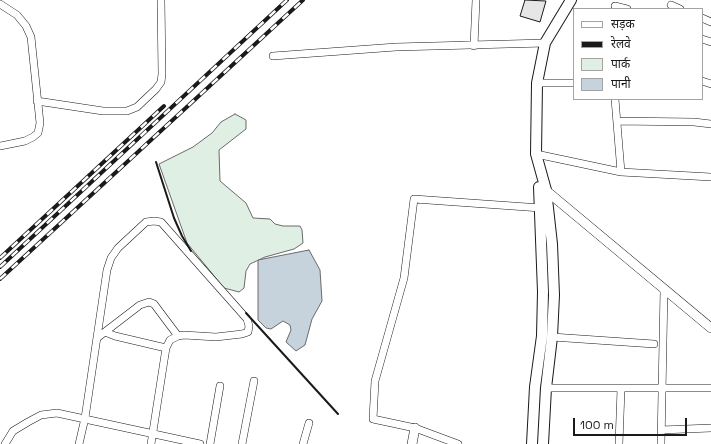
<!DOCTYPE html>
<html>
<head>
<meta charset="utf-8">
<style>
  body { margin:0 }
  #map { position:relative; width:711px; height:444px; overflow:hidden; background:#fff; font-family:"Space Grotesk","Noto Sans Devanagari",sans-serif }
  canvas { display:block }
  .legend { position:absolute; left:573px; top:8px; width:130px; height:92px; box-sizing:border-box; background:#fff; border:1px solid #a3a3a3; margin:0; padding:5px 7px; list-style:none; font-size:12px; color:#1a1a1a }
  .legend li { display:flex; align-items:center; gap:8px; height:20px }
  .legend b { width:20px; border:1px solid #a3a3a3 }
  .scale { position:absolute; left:573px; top:418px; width:114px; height:18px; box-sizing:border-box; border:2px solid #1a1a1a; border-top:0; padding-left:5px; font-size:12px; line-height:14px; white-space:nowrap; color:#1a1a1a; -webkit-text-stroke:3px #fff; paint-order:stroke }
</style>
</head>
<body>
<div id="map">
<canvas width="711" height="444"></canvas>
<ul class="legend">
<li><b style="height:5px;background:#fff"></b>सड़क</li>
<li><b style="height:5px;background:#1a1a1a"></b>रेलवे</li>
<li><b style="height:11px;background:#e0efe3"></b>पार्क</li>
<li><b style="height:11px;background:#c6d2dc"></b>पानी</li>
</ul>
<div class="scale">100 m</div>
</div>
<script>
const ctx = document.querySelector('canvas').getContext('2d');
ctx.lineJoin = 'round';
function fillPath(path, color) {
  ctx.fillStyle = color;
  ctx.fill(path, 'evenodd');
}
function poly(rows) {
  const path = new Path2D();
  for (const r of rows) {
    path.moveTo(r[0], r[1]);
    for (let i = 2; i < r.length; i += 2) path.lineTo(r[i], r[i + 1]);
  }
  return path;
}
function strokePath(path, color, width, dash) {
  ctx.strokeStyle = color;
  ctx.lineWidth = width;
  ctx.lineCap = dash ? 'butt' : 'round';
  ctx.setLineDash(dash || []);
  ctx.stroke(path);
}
const green = poly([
  [235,114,246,120,246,129,219,150,220,181,246,203,253,218,270,219,275,224,283,226,300,226,302,230,303,243,294,249,265,257,250,264,246,271,244,288,239,292,224,288,187,243,159,164,193,147,212,133,221,122,235,114]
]);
const water = poly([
  [309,250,320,270,322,301,312,319,305,345,296,351,286,342,291,330,290,325,283,321,271,329,266,328,258,320,258,260,309,250]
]);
const building = poly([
  [525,0,546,1,540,22,520,16,525,0]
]);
const minor = poly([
  [0,4,17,15,26,26,31,37,40,123,38,133,33,137,25,141,0,146],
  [671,5,680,9],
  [615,6,627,9],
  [702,18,711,22],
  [702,39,711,42],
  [474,46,476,0],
  [273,56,396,47,545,43],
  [702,81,711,84],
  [537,83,574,83],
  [615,99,621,172],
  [37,101,103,111,127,111,137,107,156,89,161,82,162,74,161,0],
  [617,121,694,122,711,124],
  [536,154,621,172,711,177],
  [105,332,115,336,166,348],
  [552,337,654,344],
  [97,338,140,305,149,302,154,304,178,336],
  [546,388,711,388],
  [661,430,711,428],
  [5,444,13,431,28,422,41,415,57,413,200,444],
  [79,444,85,418,107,270,111,258,118,248,146,222,154,221,161,222,247,319,249,326,248,332,242,334,216,337,184,335,178,336,170,340,166,348,151,444],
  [210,444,220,386],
  [242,444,254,381],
  [303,444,309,423],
  [458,444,415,428,373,419,375,381,404,278,414,199,541,208],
  [619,444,621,389],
  [661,444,664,290]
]);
const tertiary = poly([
  [543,188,711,328],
  [412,444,415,428]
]);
const secondary = poly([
  [532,444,535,387,542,336,543,292,539,187],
  [543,444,546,388,552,337,554,295,552,244,546,190,536,154,537,83,545,43,571,0]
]);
const rail = poly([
  [0,258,164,106],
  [0,267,287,0],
  [0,279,303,0]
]);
const wall = poly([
  [156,162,174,218,182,236,191,251],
  [246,313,338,414]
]);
fillPath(green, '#e0efe3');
strokePath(green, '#6a6a6a', 1);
fillPath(water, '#c6d2dc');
strokePath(water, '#6a6a6a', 1);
fillPath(building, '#e6e6e6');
strokePath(building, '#1a1a1a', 1);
strokePath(minor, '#1a1a1a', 8);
strokePath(tertiary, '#1a1a1a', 10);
strokePath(secondary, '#1a1a1a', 12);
strokePath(minor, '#fff', 7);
strokePath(tertiary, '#fff', 9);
strokePath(secondary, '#fff', 10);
strokePath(rail, '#1a1a1a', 4);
strokePath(rail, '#fff', 2.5, [8]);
strokePath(wall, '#1a1a1a', 2);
</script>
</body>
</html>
